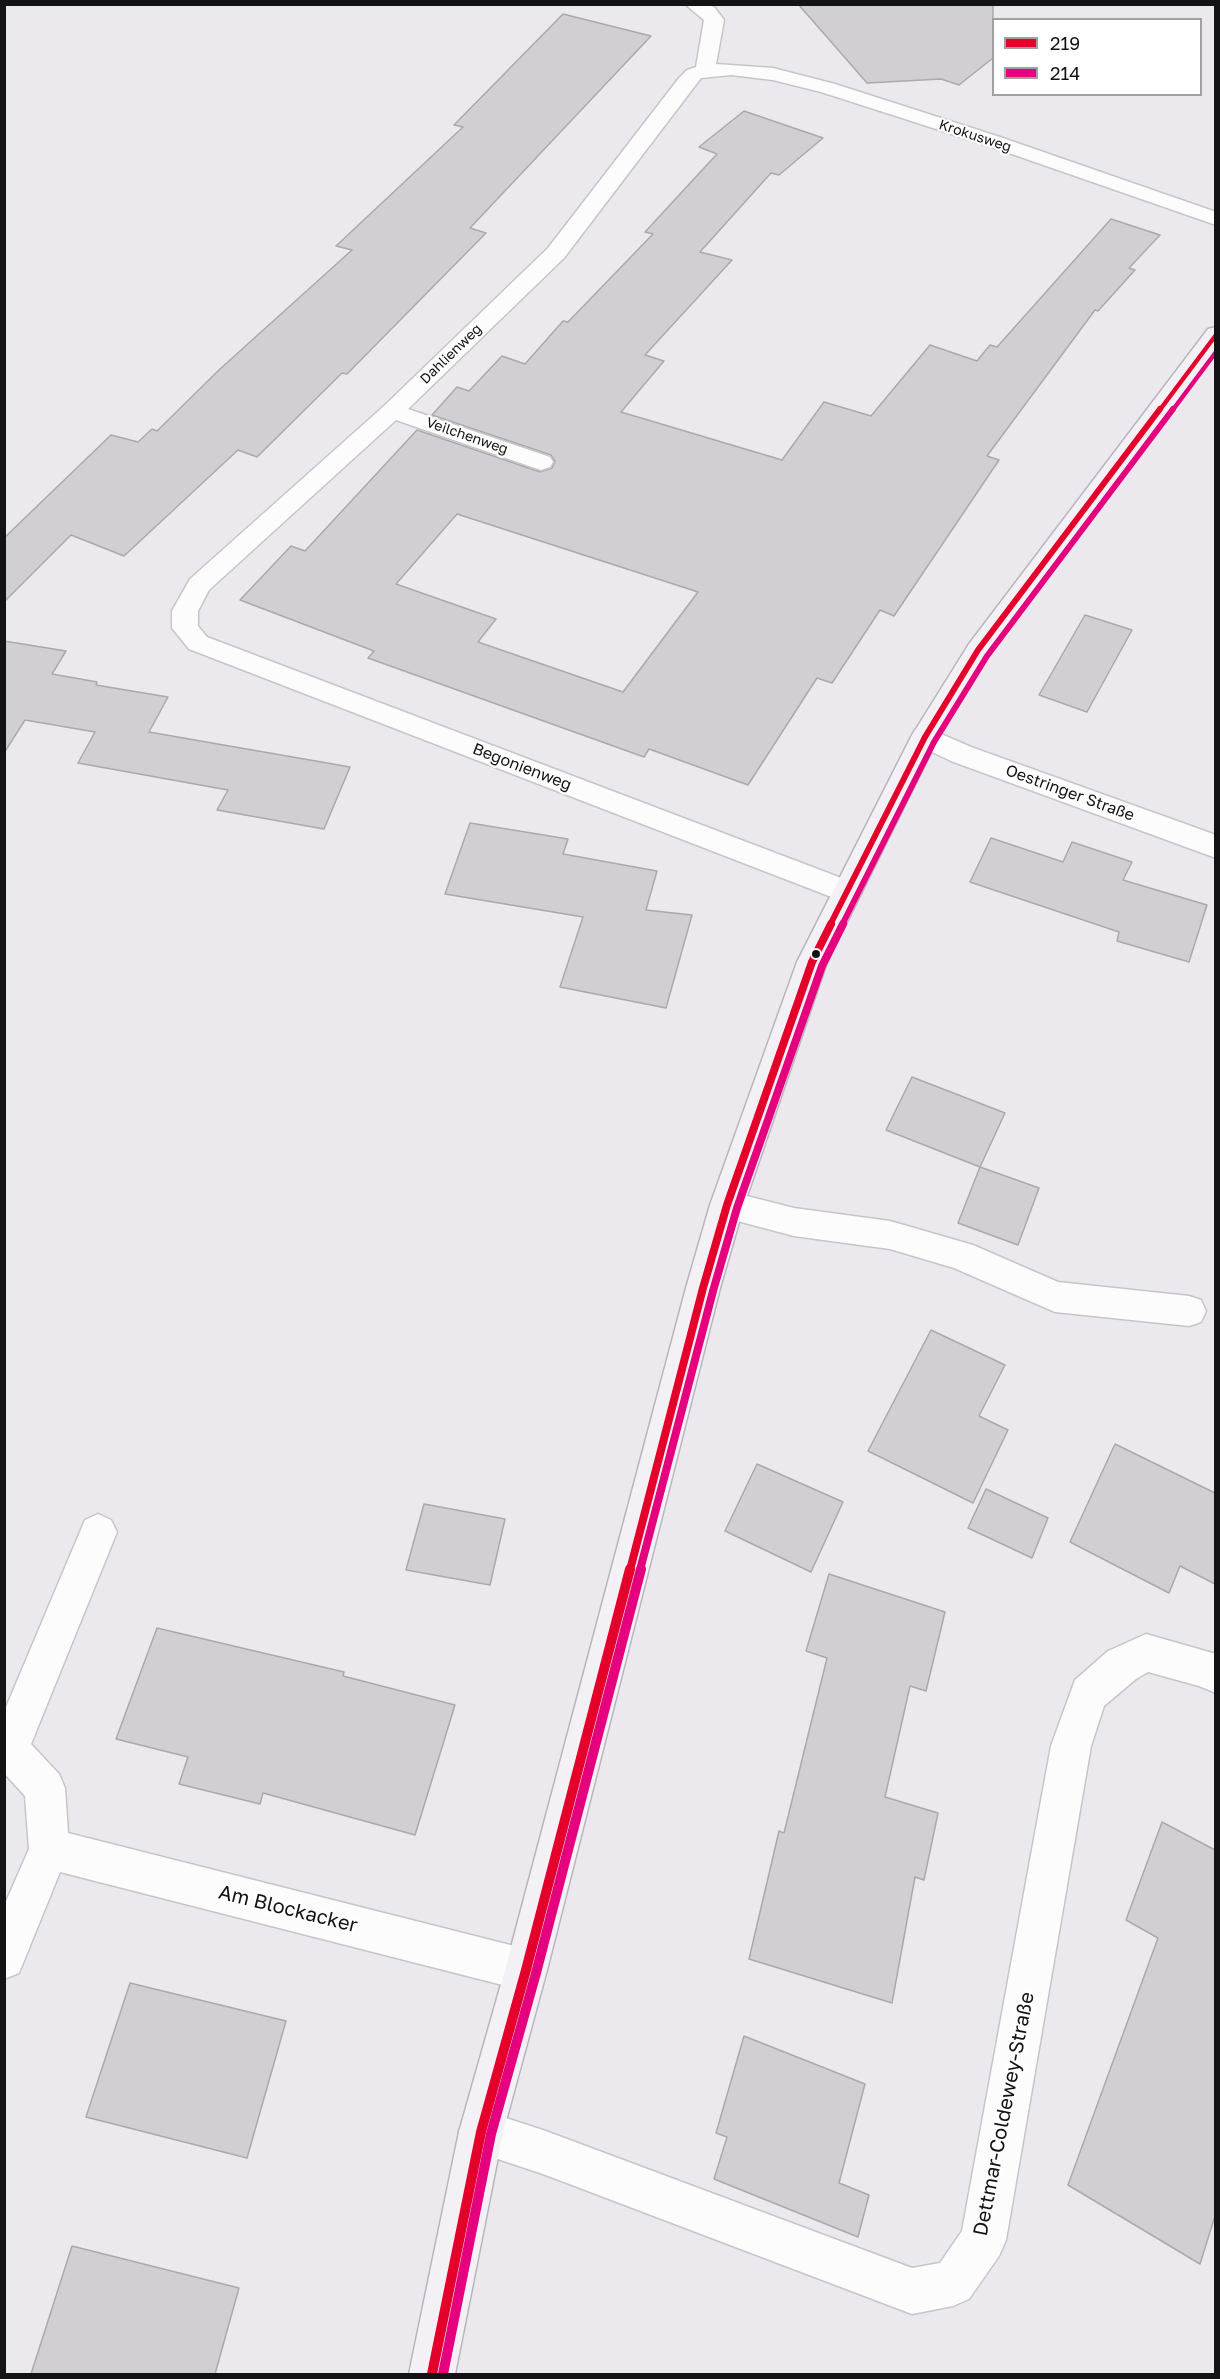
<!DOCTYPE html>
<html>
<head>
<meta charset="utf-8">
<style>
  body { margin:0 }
  #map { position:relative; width:1220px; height:2379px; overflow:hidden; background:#ebe9ee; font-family:"Golos Text",sans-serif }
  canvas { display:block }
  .frame { position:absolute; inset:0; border:6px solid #131215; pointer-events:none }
  .legend { position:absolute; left:992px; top:18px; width:210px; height:78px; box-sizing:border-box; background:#fff; border:2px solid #a1a0a1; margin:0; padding:8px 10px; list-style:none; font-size:18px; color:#131215 }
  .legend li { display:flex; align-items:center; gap:12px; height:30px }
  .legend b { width:30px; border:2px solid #a1a0a1 }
</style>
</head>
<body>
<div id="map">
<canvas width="1220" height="2379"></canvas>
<div class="frame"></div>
<ul class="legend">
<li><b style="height:8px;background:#e4002b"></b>219</li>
<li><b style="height:8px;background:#e5007d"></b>214</li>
</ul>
</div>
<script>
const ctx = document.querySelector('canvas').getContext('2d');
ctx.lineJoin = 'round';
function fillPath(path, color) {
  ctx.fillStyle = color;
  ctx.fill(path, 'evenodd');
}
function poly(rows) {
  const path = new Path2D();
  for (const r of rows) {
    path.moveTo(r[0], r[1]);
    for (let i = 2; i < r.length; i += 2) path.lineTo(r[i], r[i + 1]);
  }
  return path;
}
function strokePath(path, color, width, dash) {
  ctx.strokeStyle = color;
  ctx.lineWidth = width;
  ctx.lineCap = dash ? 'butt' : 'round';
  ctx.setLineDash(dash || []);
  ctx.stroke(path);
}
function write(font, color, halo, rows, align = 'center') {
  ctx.font = font + ' "Golos Text",sans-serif';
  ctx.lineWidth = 4.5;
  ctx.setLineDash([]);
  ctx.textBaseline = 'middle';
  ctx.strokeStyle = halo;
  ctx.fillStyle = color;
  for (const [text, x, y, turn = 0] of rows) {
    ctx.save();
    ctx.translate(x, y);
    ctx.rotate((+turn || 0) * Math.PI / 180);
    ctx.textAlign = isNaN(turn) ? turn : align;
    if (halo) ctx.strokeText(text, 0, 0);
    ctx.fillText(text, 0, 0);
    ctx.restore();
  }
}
const building = poly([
  [798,4,993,4,993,58,959,85,941,79,867,83,798,4],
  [563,14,651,36,470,228,486,233,347,374,342,373,257,457,238,450,124,556,71,535,4,602,4,538,111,435,138,442,152,429,157,431,220,369,352,250,336,246,463,127,454,125,563,14],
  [744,111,823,138,779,175,771,173,700,252,732,260,645,355,664,361,621,412,782,460,824,402,871,416,930,345,977,361,990,345,997,347,1111,219,1160,235,1129,268,1135,270,1098,311,1095,310,987,456,999,460,894,616,880,610,832,683,817,678,748,785,649,749,644,757,368,658,374,651,240,600,291,546,305,551,417,430,540,472,552,468,555,461,551,455,432,415,457,387,469,391,502,356,525,364,563,321,568,322,653,234,645,232,717,154,699,147,744,111],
  [457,514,698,592,623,692,478,642,496,619,396,584,457,514],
  [1085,615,1132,630,1087,712,1039,695,1085,615],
  [4,641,66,651,52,674,97,682,96,685,168,697,149,732,350,767,324,829,217,810,228,790,78,763,95,732,25,720,4,753,4,641],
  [470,823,568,839,563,854,657,871,646,910,692,915,666,1008,560,987,583,917,445,894,470,823],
  [991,838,1063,862,1072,842,1132,862,1123,880,1207,905,1189,962,1117,941,1119,932,970,882,991,838],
  [912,1077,1005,1113,980,1167,886,1130,912,1077],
  [980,1167,1039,1188,1018,1245,958,1223,980,1167],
  [931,1330,1005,1365,979,1416,1008,1430,973,1503,868,1451,931,1330],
  [1115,1444,1215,1493,1215,1584,1180,1566,1169,1593,1070,1542,1115,1444],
  [757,1464,843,1502,811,1572,725,1531,757,1464],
  [986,1489,1048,1518,1032,1558,968,1528,986,1489],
  [424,1504,505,1519,490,1585,406,1570,424,1504],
  [829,1574,945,1612,926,1691,910,1686,885,1797,938,1813,924,1880,915,1877,892,2003,749,1959,779,1831,784,1833,827,1658,806,1651,829,1574],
  [157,1628,344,1672,343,1676,455,1705,415,1835,263,1793,260,1804,179,1784,188,1757,116,1739,157,1628],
  [1162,1822,1215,1850,1215,2216,1200,2264,1068,2185,1158,1938,1126,1920,1162,1822],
  [130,1983,286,2021,247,2158,86,2117,130,1983],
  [744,2036,865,2084,839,2183,869,2195,858,2237,714,2179,727,2137,716,2133,744,2036],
  [72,2246,239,2288,215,2374,31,2374,72,2246]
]);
const minor = poly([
  [685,4,709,4,715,8,724,20,716,64,773,68,835,84,1000,137,1216,212,1216,225,986,145,821,92,773,80,731,75,701,78,564,258,408,409,550,457,553,462,550,467,541,470,532,467,396,420,209,590,198,611,198,626,207,637,857,884,862,892,857,900,847,903,189,649,172,628,172,611,190,579,384,406,548,248,679,78,687,70,696,67,704,20,685,4],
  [925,727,971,747,1216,835,1216,858,951,761,915,744,911,737,915,730,925,727],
  [727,1191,794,1208,890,1221,973,1245,1058,1282,1189,1296,1201,1300,1206,1311,1201,1322,1189,1326,1055,1312,954,1268,890,1249,794,1236,715,1215,710,1205,715,1195,727,1191],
  [98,1514,111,1520,117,1532,31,1744,59,1774,65,1788,68,1833,526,1949,541,1955,547,1970,541,1985,526,1991,60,1872,19,1973,4,1979,4,1906,29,1849,25,1796,4,1773,4,1712,85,1520,98,1514],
  [1146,1634,1216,1654,1216,1693,1199,1686,1148,1672,1136,1679,1104,1706,1091,1746,1006,2240,999,2256,969,2299,953,2306,912,2314,543,2174,465,2148,459,2132,465,2116,481,2110,543,2130,912,2268,940,2263,962,2231,1051,1746,1075,1680,1108,1651,1146,1634]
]);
const major = poly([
  [1216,327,1216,350,988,656,938,738,827,962,744,1205,720,1288,547,1970,503,2132,455,2374,409,2374,459,2132,505,1970,686,1288,710,1205,797,962,911,737,969,644,1208,329,1216,327]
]);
const bus1Far3 = poly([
  [1159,411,1216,335]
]);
const bus1Far2 = poly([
  [830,925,925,737,978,650,1160,409]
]);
const bus1Far1 = poly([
  [630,1570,703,1288,727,1205,812,962,831,924]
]);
const bus1 = poly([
  [432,2374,481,2132,526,1970,630,1569]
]);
const bus2Far3 = poly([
  [1172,411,1216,352]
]);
const bus2Far2 = poly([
  [842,925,934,742,987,656,1173,409]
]);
const bus2Far1 = poly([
  [640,1570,713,1291,737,1208,822,966,843,924]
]);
const bus2 = poly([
  [443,2374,491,2134,536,1973,641,1569]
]);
const markers = [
  [816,954,5,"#131215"]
];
const farStreetnames = [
  ["Krokusweg",975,136,18],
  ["Dahlienweg",451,354,-44],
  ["Veilchenweg",467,436,19]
];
const streetNames = [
  ["Begonienweg",522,767,21],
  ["Oestringer Straße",1070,793,20]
];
const nearStreetnames = [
  ["Am Blockacker",288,1909,14],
  ["Dettmar-Coldewey-Straße",1004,2114,-79]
];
fillPath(building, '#d1cfd4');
strokePath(building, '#aba9ad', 1.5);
strokePath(minor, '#c7c5c9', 3);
strokePath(major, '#b9b5bf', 3);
fillPath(minor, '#fcfcfc');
fillPath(major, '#f4f1f6');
strokePath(bus1Far3, '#e4002b', 4.5);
strokePath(bus1Far2, '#e4002b', 6);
strokePath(bus1Far1, '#e4002b', 8);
strokePath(bus1, '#e4002b', 10);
strokePath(bus2Far3, '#e5007d', 4.5);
strokePath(bus2Far2, '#e5007d', 6);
strokePath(bus2Far1, '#e5007d', 8);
strokePath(bus2, '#e5007d', 10);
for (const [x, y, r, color] of markers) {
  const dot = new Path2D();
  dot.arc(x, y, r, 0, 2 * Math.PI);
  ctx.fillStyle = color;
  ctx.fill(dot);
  strokePath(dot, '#fff', 2);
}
write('14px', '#131215', '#fff', farStreetnames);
write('16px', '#131215', '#fff', streetNames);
write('20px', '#131215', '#fff', nearStreetnames);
</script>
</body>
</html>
